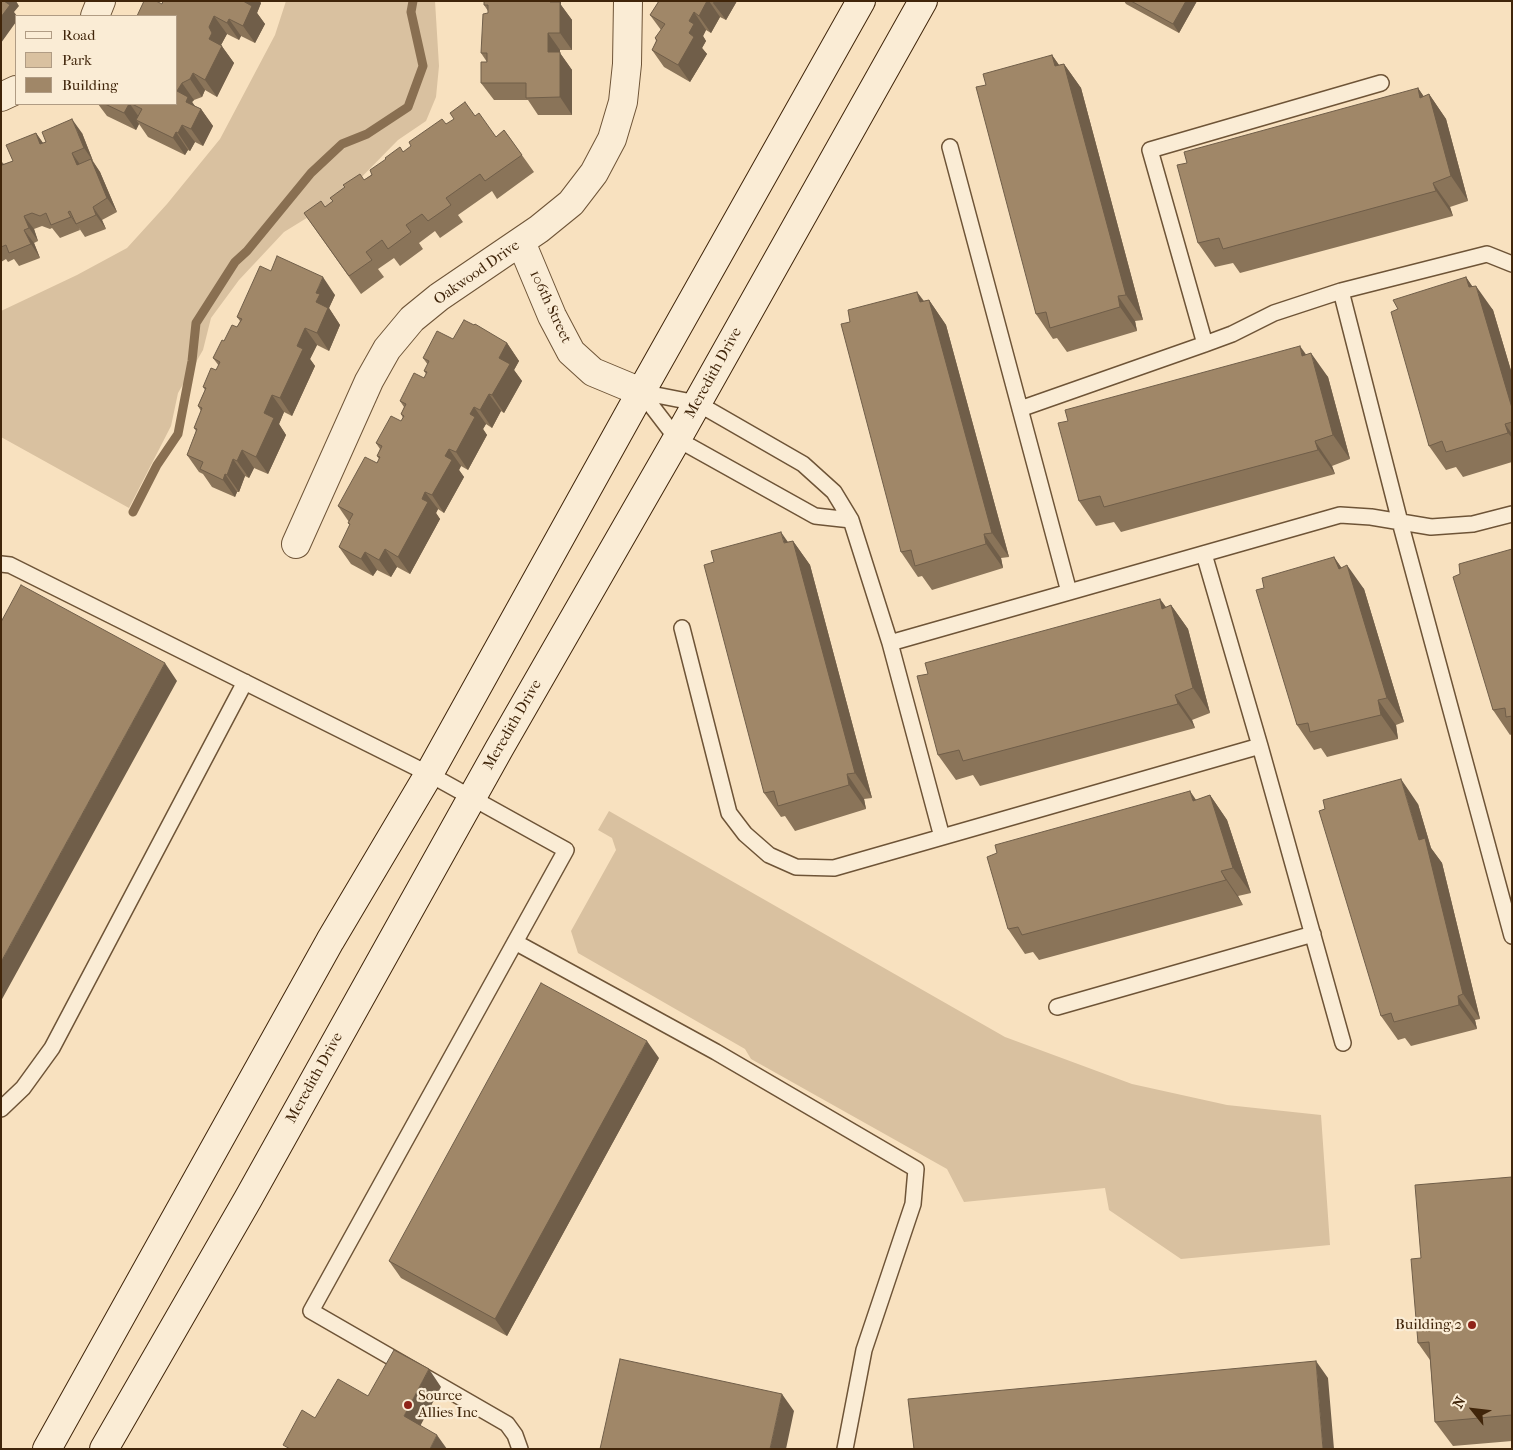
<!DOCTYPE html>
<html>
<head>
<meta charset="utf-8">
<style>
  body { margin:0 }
  #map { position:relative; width:1513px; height:1450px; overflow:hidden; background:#f8e1bf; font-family:"IM FELL French Canon",serif }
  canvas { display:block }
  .frame { position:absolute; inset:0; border:2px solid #40250a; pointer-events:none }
  .legend { position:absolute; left:15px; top:15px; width:162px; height:90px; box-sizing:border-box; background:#faecd5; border:1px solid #b09c84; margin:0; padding:6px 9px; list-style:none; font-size:15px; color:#40250a }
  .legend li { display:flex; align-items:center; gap:10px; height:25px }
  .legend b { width:25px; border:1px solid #b09c84 }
  .north { position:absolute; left:1448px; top:1385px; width:50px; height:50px; -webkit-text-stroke:4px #faecd5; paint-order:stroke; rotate:299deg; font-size:14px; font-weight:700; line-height:20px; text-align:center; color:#40250a }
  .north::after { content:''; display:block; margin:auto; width:18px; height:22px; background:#40250a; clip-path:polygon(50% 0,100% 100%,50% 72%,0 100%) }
</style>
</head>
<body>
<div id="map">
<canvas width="1513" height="1450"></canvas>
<div class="frame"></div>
<ul class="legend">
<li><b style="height:6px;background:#faecd5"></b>Road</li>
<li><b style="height:14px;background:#d9c1a0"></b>Park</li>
<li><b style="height:14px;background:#a08768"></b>Building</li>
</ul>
<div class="north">N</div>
</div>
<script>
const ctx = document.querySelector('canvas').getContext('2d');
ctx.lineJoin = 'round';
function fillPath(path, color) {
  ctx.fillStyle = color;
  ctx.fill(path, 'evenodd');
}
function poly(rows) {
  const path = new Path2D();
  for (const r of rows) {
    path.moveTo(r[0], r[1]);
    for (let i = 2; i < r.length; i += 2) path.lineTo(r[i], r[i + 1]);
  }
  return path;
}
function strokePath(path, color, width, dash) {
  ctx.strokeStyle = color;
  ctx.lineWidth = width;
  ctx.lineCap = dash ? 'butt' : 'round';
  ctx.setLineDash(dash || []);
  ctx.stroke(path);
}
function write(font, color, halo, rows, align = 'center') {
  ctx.font = font + ' "IM FELL French Canon",serif';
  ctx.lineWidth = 4.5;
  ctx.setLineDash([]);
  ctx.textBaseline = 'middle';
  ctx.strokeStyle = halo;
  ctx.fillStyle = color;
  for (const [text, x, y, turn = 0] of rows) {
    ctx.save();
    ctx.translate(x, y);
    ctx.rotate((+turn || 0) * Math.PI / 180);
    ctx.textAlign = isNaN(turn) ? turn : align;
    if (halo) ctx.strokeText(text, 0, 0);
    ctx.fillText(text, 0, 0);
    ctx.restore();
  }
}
const green = poly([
  [286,1,435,1,439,66,436,97,426,121,398,140,344,195,284,232,239,280,211,318,203,350,178,393,171,426,129,508,1,437,1,311,77,275,127,248,167,204,220,139,275,35],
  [609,811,1005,1037,1132,1084,1227,1105,1321,1115,1330,1245,1181,1259,1109,1210,1105,1188,964,1202,947,1169,751,1059,745,1049,578,953,571,931,616,850,612,838,598,830]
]);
const stream = poly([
  [133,512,157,465,178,434,192,361,196,323,235,262,247,251,311,173,342,144,367,134,408,107,423,66,411,12,413,1]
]);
const service = poly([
  [950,147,1069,592],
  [1341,291,1400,522,1512,936],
  [1205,344,1150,150,1381,83],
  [641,392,697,403,803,464,834,492,851,520,890,643,942,837],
  [641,392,677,439,815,516,851,520],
  [1020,409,1205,344,1232,334,1274,313,1341,291,1487,254,1512,264],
  [1204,554,1260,746,1343,1043],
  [1,564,10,565,429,774,566,850,311,1311,507,1424,515,1435,520,1449],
  [682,628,729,813,745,834,769,855,796,867,834,868,1260,746],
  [890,643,1340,515,1371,517,1431,527,1473,524,1512,514],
  [515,942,716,1052,916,1169,913,1204,864,1350,845,1449],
  [1057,1007,1313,934],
  [1,1109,23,1088,52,1048,245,682]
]);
const minor = poly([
  [95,16,101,1],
  [1,97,16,90],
  [521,242,552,316,571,352,593,372,641,392],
  [296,544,369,381,387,349,412,319,439,297,539,229,571,203,594,173,612,139,623,102,627,64,628,1]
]);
const secondary = poly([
  [47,1449,330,941,429,774,641,392,861,1],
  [104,1449,248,1199,499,749,677,439,923,1]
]);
const wall = poly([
  [484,1,561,1,561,5,572,20,572,50,560,50,560,53,572,70,572,115,538,115,528,100,494,100,481,83,487,62,481,53,488,13,488,11,484,5],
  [657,1,737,1,726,20,720,17,711,33,706,30,703,36,706,41,702,48,707,54,690,82,664,67,652,50,656,41,655,38,661,30,650,15,658,3],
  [1124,1,1197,1,1179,33,1126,4],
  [261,3,257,13,265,24,255,43,241,36,239,40,227,34,221,45,234,63,217,97,205,90,202,97,194,100,192,102,195,106,201,109,213,126,203,146,195,142,190,151,188,150,185,155,148,137,139,124,136,130,107,116,98,104,176,104,162,4],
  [1052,55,1059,65,1064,64,1081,88,1143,320,1135,321,1137,331,1067,352,1057,338,1053,339,1036,314,986,85],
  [1418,88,1424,97,1429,94,1446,119,1468,201,1450,207,1453,216,1240,273,1233,263,1215,267,1198,243],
  [475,116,496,137,504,130,534,172,497,199,492,191,458,215,463,222,440,238,435,231,419,243,423,249,400,266,394,258,378,269,384,277,361,294,304,213,325,207,333,201,345,187,364,180,403,152,446,124],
  [36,133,43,143,82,133,93,161,100,172,117,212,102,220,106,229,85,237,79,228,80,230,60,238,52,228,50,229,42,226,34,229,38,241,34,243,40,258,19,266,14,259,8,262,6,259,1,262,1,161,4,164,13,161],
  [271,271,335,295,329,308,340,325,329,351,317,345,310,359,315,366,292,416,284,412,279,424,286,435,268,474,254,468,249,478,245,476,239,492,237,492,235,497,212,487,203,474,199,472,187,455,196,431,194,428,201,411,198,406,205,390,203,387,216,370,219,366,213,358,224,341,237,327,240,321,237,317],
  [1466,277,1472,287,1493,310,1512,374,1512,462,1463,477,1456,467,1446,470,1429,446,1398,309],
  [917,292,924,301,929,300,946,325,1009,557,1001,558,1003,568,932,590,922,576,918,577,901,552,850,322],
  [453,339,507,343,519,361,514,370,522,381,504,413,501,411,492,428,486,424,483,429,487,435,468,470,461,466,459,470,464,477,444,513,438,509,436,513,440,519,410,574,397,567,391,577,377,570,373,576,351,564,339,547,350,525,348,523,349,522,338,506,377,463,379,459,377,456,380,449,376,443,401,421,403,418,401,414,404,407,400,401,424,378,426,374,424,371,428,365,423,358],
  [1306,355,1328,377,1350,459,1332,466,1335,474,1121,532,1114,522,1096,526,1079,501,1068,421],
  [793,541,810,565,872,798,864,799,866,809,795,831,785,816,781,817,764,793,787,542],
  [1512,549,1512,734,1510,735,1493,710,1460,574],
  [1334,557,1341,567,1364,589,1404,722,1396,725,1398,739,1327,757,1321,748,1314,750,1297,725],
  [1160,599,1166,607,1171,605,1188,629,1210,713,1192,720,1195,728,980,786,973,775,956,780,938,755],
  [1210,795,1227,820,1251,893,1238,896,1243,905,1039,960,1033,952,1025,954,1008,929,1196,800],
  [1418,804,1431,848,1442,863,1480,1019,1475,1020,1477,1029,1411,1046,1405,1038,1398,1040,1381,1016],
  [659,1058,507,1336,401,1278,389,1261],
  [1512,1177,1512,1441,1453,1446,1435,1422,1430,1360,1418,1343,1421,1258]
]);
const shadedWall = poly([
  [3,1,16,1,19,6,14,12,17,16,16,16,16,22,1,43,1,17],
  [243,1,260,1,261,3,257,13,265,24,255,43,243,26],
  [550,1,561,1,561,5,572,20,572,50,560,33],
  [707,1,709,1,720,17,711,33,699,16],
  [714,1,737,1,726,20,713,3],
  [1186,1,1197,1,1179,33,1173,24],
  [694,12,706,30,703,36,706,41,702,48,707,54,690,82,678,65,689,33,689,21],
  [214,16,227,34,221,45,234,63,217,97,205,80,209,27],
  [229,19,241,36,239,40,227,23],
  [548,33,560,50,560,53,572,70,572,115,560,97,548,52],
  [1052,55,1068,78,1064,64,1081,88,1143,320,1126,295],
  [193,73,205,90,202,97,190,79],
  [182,83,194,100,192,102,199,112,201,109,213,126,203,146,191,129,177,91],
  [1418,88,1433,110,1429,94,1446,119,1468,201,1451,176,1420,98],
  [129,104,130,104,141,120,136,120,139,124,136,130,124,113],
  [72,119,82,133,93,161,84,148],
  [182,125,195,142,190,151,178,133],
  [176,132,188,150,185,155,173,138],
  [36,133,45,146,40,144],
  [72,153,81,166,77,165],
  [91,159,100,172,117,212,107,198],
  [1433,183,1450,207,1453,216,1436,191],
  [93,207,102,220,106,229,96,215],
  [68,212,77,224,76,224,80,230,71,217],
  [24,216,34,229,38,241,29,228],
  [24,230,34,243,40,258,31,244],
  [323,277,335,295,329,308,340,325,329,351,317,333,316,302,316,293],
  [1466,277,1479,296,1476,286,1493,310,1512,374,1512,408],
  [917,292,933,315,929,300,946,325,1009,557,992,533],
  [1118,296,1135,321,1137,331,1120,307],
  [305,328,317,345,310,359,315,366,292,416,280,398,297,346],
  [507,343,519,361,514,370,522,381,504,413,492,395,499,358],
  [1300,346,1315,367,1311,353,1328,377,1350,459,1333,435,1302,356],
  [489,394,501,411,492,428,480,410],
  [272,395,284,412,279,424,286,435,268,474,256,457,264,413],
  [474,407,486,424,483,429,487,435,468,470,456,452,470,414],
  [1505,424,1512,434,1512,438,1508,433],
  [1315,441,1332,466,1335,474,1318,450],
  [449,449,461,466,459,470,464,477,444,513,432,495,445,456],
  [242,450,254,468,249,478,237,461],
  [233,459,245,476,239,492,227,475],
  [225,474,237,492,235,497,223,480],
  [425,492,438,509,436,513,440,519,410,574,398,557,422,499],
  [781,532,797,555,793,541,810,565,872,798,855,773],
  [984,534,1001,558,1003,568,986,544],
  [385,549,397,567,391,577,379,560],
  [365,552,377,570,373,576,361,559],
  [1334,557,1351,582,1347,565,1364,589,1404,722,1387,698],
  [1160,599,1175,620,1171,605,1188,629,1210,713,1193,688,1162,609],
  [165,663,177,681,1,1001,1,962],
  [1175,695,1192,720,1195,728,1178,704],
  [1378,700,1396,725,1398,739,1381,715],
  [847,774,864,799,866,809,849,785],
  [1401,779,1418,804,1431,848,1442,863,1480,1019,1463,994,1419,840],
  [1190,791,1207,816,1193,801],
  [1210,795,1227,820,1251,893,1233,868],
  [1221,871,1238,896,1243,905,1226,880],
  [1458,996,1475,1020,1477,1029,1459,1005],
  [647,1041,659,1058,507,1336,495,1319],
  [1316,1361,1328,1378,1334,1449,1323,1449],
  [429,1369,441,1387,416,1434,404,1416],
  [782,1394,794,1411,786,1449,770,1449],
  [437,1435,447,1449,430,1449]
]);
const building = poly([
  [1,1,4,1,10,5,1,17,1,1],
  [144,1,156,1,162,4,163,1,243,1,252,6,243,26,229,19,227,23,214,16,209,27,212,33,209,39,222,46,205,80,193,73,190,79,182,83,177,91,188,97,186,102,201,109,191,129,182,125,178,133,176,132,173,138,136,120,142,109,132,104,176,104,176,16,137,16,144,1],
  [484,1,550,1,550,2,560,2,560,33,548,33,548,52,560,52,560,97,526,98,526,83,481,83,481,62,487,62,487,53,481,53,483,14,488,13,488,5,484,5,484,1],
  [659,1,707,1,699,16,694,12,689,21,694,24,689,33,694,37,678,65,652,50,657,40,655,38,665,24,650,15,659,1],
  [1131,1,1186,1,1173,24,1131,1],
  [1052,55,1055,66,1064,64,1126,295,1118,296,1120,307,1050,328,1046,312,1036,314,976,87,986,85,983,74,1052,55],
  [1418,88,1420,98,1429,94,1451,176,1433,183,1436,191,1223,249,1219,238,1198,243,1177,165,1187,163,1184,152,1418,88],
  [465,102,475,116,479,113,496,137,504,130,522,155,485,181,480,174,446,198,451,205,428,221,422,214,406,225,411,232,388,249,382,240,366,252,372,260,349,276,304,213,321,201,325,207,333,201,330,198,345,187,343,185,360,174,364,180,372,175,370,170,386,159,385,158,400,147,403,152,411,146,409,142,442,119,446,124,454,119,450,113,465,102],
  [105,104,129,104,124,113,105,104],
  [72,119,84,148,72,153,77,165,91,159,107,198,93,207,96,215,76,224,70,211,68,212,71,217,51,225,46,213,40,216,32,213,24,216,29,228,24,230,31,244,9,253,6,245,1,247,1,162,2,165,13,161,6,145,36,133,40,144,46,142,42,132,72,119],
  [277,256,323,277,316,293,320,294,316,302,328,308,317,333,305,328,297,346,303,349,280,398,272,395,264,413,274,418,256,457,242,450,237,461,233,459,227,475,225,474,223,480,200,469,203,462,187,455,197,429,194,428,202,408,198,406,206,388,203,387,211,368,216,370,220,362,213,358,222,340,224,341,232,325,237,327,242,319,237,317,260,266,271,271,277,256],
  [1466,277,1469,287,1476,286,1512,408,1512,422,1505,424,1508,433,1446,452,1442,441,1429,446,1391,312,1398,309,1393,300,1466,277],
  [917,292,920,302,929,300,992,533,984,534,986,544,915,566,911,550,901,552,841,324,850,322,848,310,917,292],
  [464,320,474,325,475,324,507,343,499,358,510,364,492,395,489,394,480,410,474,407,470,414,475,417,456,452,449,449,445,456,452,460,432,495,425,492,422,499,428,502,398,557,385,549,379,560,365,552,361,559,339,547,350,524,348,523,353,514,338,506,365,457,377,463,380,457,377,456,382,446,376,443,391,416,401,421,404,416,401,414,406,404,400,401,414,373,424,378,427,372,424,371,429,361,423,358,437,331,453,339,464,320],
  [1300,346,1302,356,1311,353,1333,435,1315,441,1318,450,1104,507,1100,496,1079,501,1058,423,1068,421,1065,410,1300,346],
  [781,532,784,543,793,541,855,773,847,774,849,785,778,806,774,791,764,793,704,565,714,562,711,551,781,532],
  [1512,549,1512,716,1506,717,1505,708,1493,710,1453,577,1460,574,1459,564,1512,549],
  [1334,557,1339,569,1347,565,1387,698,1378,700,1381,715,1310,732,1308,723,1297,725,1256,590,1264,588,1262,578,1334,557],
  [21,585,165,663,1,962,1,622,21,585],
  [1160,599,1162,609,1171,605,1193,688,1175,695,1178,704,963,761,959,750,938,755,917,676,928,674,925,663,1160,599],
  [1401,779,1419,840,1425,838,1463,994,1458,996,1459,1005,1394,1022,1391,1013,1381,1016,1319,811,1325,809,1323,800,1401,779],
  [1190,791,1193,801,1210,795,1233,868,1221,871,1226,880,1022,935,1018,927,1008,929,987,857,997,853,995,845,1190,791],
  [541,983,647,1041,495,1319,389,1261,541,983],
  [1512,1177,1512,1415,1435,1422,1429,1342,1418,1343,1411,1259,1421,1258,1415,1185,1512,1177],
  [394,1350,429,1369,404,1416,437,1435,430,1449,290,1449,283,1445,302,1410,315,1418,338,1379,368,1396,394,1350],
  [620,1359,782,1394,770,1449,600,1449,620,1359],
  [1316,1361,1323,1449,914,1449,908,1399,1316,1361]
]);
const markers = [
  [1472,1325,5,"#8f2418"],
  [408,1405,5,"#8f2418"]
];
const streetNames = [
  ["Oakwood Drive",477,273,-35],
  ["106th Street",550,307,65],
  ["Meredith Drive",714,373,-61],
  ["Meredith Drive",513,725,-60],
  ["Meredith Drive",315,1078,-61]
];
const poiNames = [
  ["Building 2",1462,1325],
  ["Source",418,1396,"left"],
  ["Allies Inc",418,1413,"left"]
];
fillPath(green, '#d9c1a0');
strokePath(stream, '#896f51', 9);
strokePath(service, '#6e5437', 18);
strokePath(minor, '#6e5437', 30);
strokePath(secondary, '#40250a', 30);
strokePath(service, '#faecd5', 15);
strokePath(minor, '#faecd5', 28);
strokePath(secondary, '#faecd5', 28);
fillPath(wall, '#8a7459');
fillPath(shadedWall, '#705e49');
fillPath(building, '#a08768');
strokePath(building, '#705e49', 1);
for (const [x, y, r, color] of markers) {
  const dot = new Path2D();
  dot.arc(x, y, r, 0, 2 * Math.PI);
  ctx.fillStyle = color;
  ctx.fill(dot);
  strokePath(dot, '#faecd5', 2);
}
write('15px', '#40250a', '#faecd5', streetNames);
write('15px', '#40250a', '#faecd5', poiNames, 'right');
</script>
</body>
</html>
